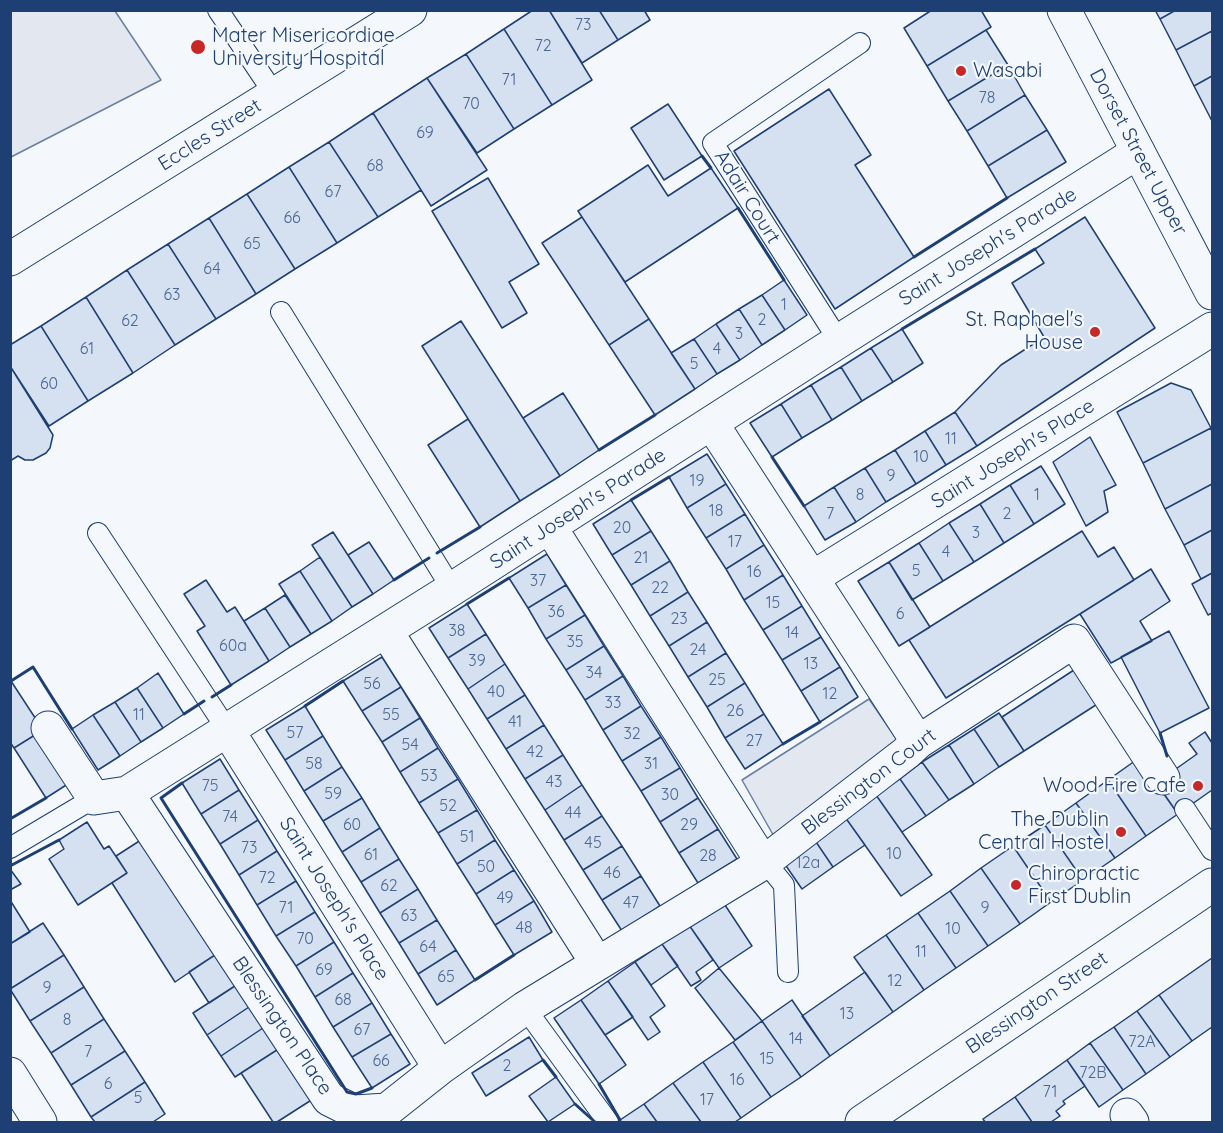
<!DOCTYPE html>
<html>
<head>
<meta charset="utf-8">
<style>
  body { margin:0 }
  #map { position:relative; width:1223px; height:1133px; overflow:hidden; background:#f4f7fb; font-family:Quicksand,sans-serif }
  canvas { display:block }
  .frame { position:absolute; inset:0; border:12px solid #1d3f73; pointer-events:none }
</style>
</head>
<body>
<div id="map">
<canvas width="1223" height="1133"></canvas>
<div class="frame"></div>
</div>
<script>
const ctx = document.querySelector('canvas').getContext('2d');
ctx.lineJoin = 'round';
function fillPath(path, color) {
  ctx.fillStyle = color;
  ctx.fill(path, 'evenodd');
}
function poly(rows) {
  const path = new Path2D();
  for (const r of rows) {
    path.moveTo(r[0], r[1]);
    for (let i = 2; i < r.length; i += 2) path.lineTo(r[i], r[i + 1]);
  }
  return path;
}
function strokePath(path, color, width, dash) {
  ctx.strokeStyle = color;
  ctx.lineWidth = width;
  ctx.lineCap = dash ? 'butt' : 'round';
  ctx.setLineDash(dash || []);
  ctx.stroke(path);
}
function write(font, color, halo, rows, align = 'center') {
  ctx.font = font + ' Quicksand,sans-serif';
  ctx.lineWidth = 4.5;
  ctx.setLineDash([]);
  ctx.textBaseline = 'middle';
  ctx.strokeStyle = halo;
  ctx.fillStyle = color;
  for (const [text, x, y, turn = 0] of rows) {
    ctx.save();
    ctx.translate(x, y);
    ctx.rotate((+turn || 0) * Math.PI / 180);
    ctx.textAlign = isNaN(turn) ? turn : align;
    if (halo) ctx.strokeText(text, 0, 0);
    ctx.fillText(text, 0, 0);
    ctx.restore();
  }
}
const parking = poly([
  [11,10,115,11,161,80,11,157,11,10],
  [869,699,906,753,784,854,742,780,869,699]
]);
const building = poly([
  [533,10,549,10,592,80,552,105,504,29,533,10],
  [549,10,599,10,618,40,582,63,549,10],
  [599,10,644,10,650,20,618,40,599,10],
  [932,10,981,10,991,27,927,66,904,28,932,10],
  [1155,10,1176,10,1160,19,1155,10],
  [1176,10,1212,10,1212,31,1176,50,1160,19,1176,10],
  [504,29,552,105,514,129,466,54,504,29],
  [986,30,1008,65,948,101,927,66,986,30],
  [1212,31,1212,76,1194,86,1176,50,1212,31],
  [466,54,514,129,477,153,427,78,466,54],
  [1008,65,1025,95,967,131,948,101,1008,65],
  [1212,76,1212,121,1194,86,1212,76],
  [427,78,487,170,431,206,373,113,427,78],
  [829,89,871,155,855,165,914,257,835,309,734,151,829,89],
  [1025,95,1047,130,988,166,967,131,1025,95],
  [668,104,702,156,664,180,631,128,668,104],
  [373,113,421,190,378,217,329,142,373,113],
  [1047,130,1066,162,1007,198,988,166,1047,130],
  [329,142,378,217,337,243,289,167,329,142],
  [648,165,668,196,711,168,738,208,625,282,578,211,648,165],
  [289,167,337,243,295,269,247,194,289,167],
  [488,178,539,264,509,282,527,313,502,328,432,211,488,178],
  [247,194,295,269,256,294,209,218,247,194],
  [582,217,649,319,609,345,542,243,582,217],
  [1085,217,1155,328,977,446,955,412,1001,365,1044,337,1012,283,1044,263,1035,249,1085,217],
  [209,218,256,294,216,319,168,244,209,218],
  [168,244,216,319,175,345,127,270,168,244],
  [127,270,175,345,133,373,86,297,127,270],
  [784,280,807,315,785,330,762,295,784,280],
  [762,295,785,330,762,345,739,309,762,295],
  [86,297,133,373,88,401,41,326,86,297],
  [739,309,762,345,740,360,716,324,739,309],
  [649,319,695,389,655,415,609,345,649,319],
  [461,321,560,476,520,501,422,346,461,321],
  [716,324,740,360,717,374,694,339,716,324],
  [41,326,88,401,49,426,10,366,10,345,41,326],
  [902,329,923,363,893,382,871,348,902,329],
  [694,339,717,374,695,389,671,353,694,339],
  [871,348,893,382,862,401,841,367,871,348],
  [10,366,53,435,50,448,46,453,33,460,25,460,18,456,10,461,10,366],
  [841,367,862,401,832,420,811,385,841,367],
  [1171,383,1191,390,1211,428,1143,463,1117,412,1171,383],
  [811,385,832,420,802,438,781,404,811,385],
  [563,393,599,450,560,476,523,418,563,393],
  [781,404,802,438,772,457,750,423,781,404],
  [955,412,977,446,946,465,925,431,955,412],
  [468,419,520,501,480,527,428,445,468,419],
  [1211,428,1212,432,1212,484,1165,509,1143,463,1211,428],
  [925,431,946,465,916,484,895,450,925,431],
  [1090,437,1116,485,1104,491,1108,512,1086,526,1053,462,1090,437],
  [895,450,916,484,886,502,865,468,895,450],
  [707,454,726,484,687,508,669,477,707,454],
  [1041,466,1065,504,1034,524,1010,485,1041,466],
  [865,468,886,502,856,522,834,487,865,468],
  [726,484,745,514,706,538,687,508,726,484],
  [1212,484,1212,530,1184,545,1165,509,1212,484],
  [1010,485,1034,524,1004,543,980,504,1010,485],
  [834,487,856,522,825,540,804,506,834,487],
  [631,500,651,531,612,555,593,524,631,500],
  [980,504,1004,543,974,562,949,523,980,504],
  [745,514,764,545,726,569,706,538,745,514],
  [949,523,974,562,943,581,919,543,949,523],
  [1212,530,1212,573,1201,579,1184,545,1212,530],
  [651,531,670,561,631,585,612,555,651,531],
  [1082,531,1098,557,1114,547,1134,580,946,698,909,640,1082,531],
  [333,532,373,594,352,607,312,545,333,532],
  [369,542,394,580,373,594,348,555,369,542],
  [919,543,943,581,912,600,889,562,919,543],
  [764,545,783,575,744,600,726,569,764,545],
  [547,554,566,585,528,608,509,578,547,554],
  [320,557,352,607,332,621,300,571,320,557],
  [670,561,688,592,650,616,631,585,670,561],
  [889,562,930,627,899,646,858,581,889,562],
  [1151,569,1170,601,1140,621,1152,641,1111,663,1080,614,1151,569],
  [300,571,332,621,311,634,279,584,300,571],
  [1212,573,1212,613,1208,615,1192,584,1212,573],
  [783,575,802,606,763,630,744,600,783,575],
  [206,580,227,612,235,607,269,661,231,685,197,631,205,626,184,594,206,580],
  [566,585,585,615,546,639,528,608,566,585],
  [688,592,707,622,669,646,650,616,688,592],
  [285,595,311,634,290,647,265,608,285,595],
  [467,604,486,634,448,658,429,628,467,604],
  [802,606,821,637,782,660,763,630,802,606],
  [265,608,290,647,269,661,244,621,265,608],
  [585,615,604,646,566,670,546,639,585,615],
  [707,622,726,653,688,677,669,646,707,622],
  [1169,631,1209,708,1160,733,1121,657,1169,631],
  [486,634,505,664,468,689,448,658,486,634],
  [821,637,840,667,801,691,782,660,821,637],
  [604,646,623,676,585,700,566,670,604,646],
  [726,653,745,683,707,707,688,677,726,653],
  [382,657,401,687,362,711,343,681,382,657],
  [505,664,525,695,487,719,468,689,505,664],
  [840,667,858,697,820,722,801,691,840,667],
  [1077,668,1099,703,1024,751,1002,717,1077,668],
  [158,673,184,714,163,728,137,688,158,673],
  [623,676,641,706,603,730,585,700,623,676],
  [11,681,43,730,14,748,10,742,11,681],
  [745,683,764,714,725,738,707,707,745,683],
  [401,687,420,718,382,742,362,711,401,687],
  [137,688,163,728,141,742,115,702,137,688],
  [525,695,544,725,506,749,487,719,525,695],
  [115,702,141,742,120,756,93,715,115,702],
  [305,706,323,736,285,760,266,730,305,706],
  [641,706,661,737,622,761,603,730,641,706],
  [999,713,1024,751,999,767,974,729,999,713],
  [764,714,783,744,745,769,725,738,764,714],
  [93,715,120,756,98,770,72,729,93,715],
  [420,718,438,748,400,772,382,742,420,718],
  [544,725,563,755,525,779,506,749,544,725],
  [974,729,999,767,974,784,949,745,974,729],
  [43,730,74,780,46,798,14,748,43,730],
  [1205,732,1212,743,1212,790,1178,814,1156,783,1197,754,1189,743,1205,732],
  [323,736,342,767,304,791,285,760,323,736],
  [661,737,680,768,641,791,622,761,661,737],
  [949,745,974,784,949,800,922,762,949,745],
  [438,748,458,779,419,803,400,772,438,748],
  [563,755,582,785,545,810,525,779,563,755],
  [1139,758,1178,814,1146,836,1108,780,1139,758],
  [220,759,239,790,201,814,182,783,220,759],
  [922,762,949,800,926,816,900,779,922,762],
  [342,767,362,798,323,821,304,791,342,767],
  [680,768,698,798,660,822,641,791,680,768],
  [458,779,477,810,438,833,419,803,458,779],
  [900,779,926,816,902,832,876,795,900,779],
  [1108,780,1146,836,1115,858,1076,803,1108,780],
  [582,785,602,816,564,840,545,810,582,785],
  [239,790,258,820,220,844,201,814,239,790],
  [876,795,932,875,901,896,845,817,876,795],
  [362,798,380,828,342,852,323,821,362,798],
  [698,798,718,829,679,853,660,822,698,798],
  [1076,803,1115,858,1083,880,1045,825,1076,803],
  [477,810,495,840,457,864,438,833,477,810],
  [602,816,622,846,583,870,564,840,602,816],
  [845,817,865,845,833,867,814,839,845,817],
  [258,820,277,851,239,875,220,844,258,820],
  [87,822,104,849,109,846,127,873,78,905,49,859,64,849,59,840,87,822],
  [1045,825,1083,880,1051,902,1013,846,1045,825],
  [380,828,399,859,361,882,342,852,380,828],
  [718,829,737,859,698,883,679,853,718,829],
  [144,838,218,953,175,982,112,883,127,873,116,856,144,838],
  [814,839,833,867,802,889,782,860,814,839],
  [495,840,514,870,476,894,457,864,495,840],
  [622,846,641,876,602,900,583,870,622,846],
  [1013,846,1051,902,1020,924,981,868,1013,846],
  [277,851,296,881,257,905,239,875,277,851],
  [399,859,418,889,380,913,361,882,399,859],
  [981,868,1020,924,988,946,950,891,981,868],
  [10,869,21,884,10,890,10,869],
  [514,870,534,901,495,925,476,894,514,870],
  [641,876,660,906,622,931,602,900,641,876],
  [296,881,315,912,276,936,257,905,296,881],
  [418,889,437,920,399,943,380,913,418,889],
  [950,891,988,946,956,968,918,913,950,891],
  [10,900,30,932,10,944,10,900],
  [534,901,552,932,514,955,495,925,534,901],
  [723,902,752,946,719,968,689,925,723,902],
  [315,912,334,942,296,966,276,936,315,912],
  [918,913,956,968,924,990,886,935,918,913],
  [437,920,456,950,418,974,399,943,437,920],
  [43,923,64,955,10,989,10,944,43,923],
  [689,925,713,960,696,972,701,980,691,986,662,944,689,925],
  [886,935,924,990,893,1012,854,957,886,935],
  [334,942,353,973,315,997,296,966,334,942],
  [662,944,678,966,651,985,635,962,662,944],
  [456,950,475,980,437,1005,418,974,456,950],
  [218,953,238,984,209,1003,189,972,218,953],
  [64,955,84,987,30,1021,10,989,64,955],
  [1212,958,1212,1027,1192,1041,1159,995,1212,958],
  [635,962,665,1006,650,1017,660,1032,648,1040,608,981,635,962],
  [719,968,762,1021,735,1040,695,988,719,968],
  [865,972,893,1012,830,1056,802,1016,865,972],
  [353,973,372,1003,333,1027,315,997,353,973],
  [608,981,633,1017,605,1035,581,1000,608,981],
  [238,984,252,1005,207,1035,193,1013,238,984],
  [84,987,104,1019,51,1053,30,1021,84,987],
  [1159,995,1192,1041,1170,1057,1137,1011,1159,995],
  [581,1000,626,1065,599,1084,554,1018,581,1000],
  [792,1000,830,1056,801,1077,762,1021,792,1000],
  [372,1003,391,1034,352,1057,333,1027,372,1003],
  [252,1005,266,1026,221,1056,207,1035,252,1005],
  [1137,1011,1170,1057,1146,1074,1114,1027,1137,1011],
  [104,1019,125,1051,71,1085,51,1053,104,1019],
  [762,1021,801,1077,771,1097,733,1042,762,1021],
  [266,1026,280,1048,235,1077,221,1056,266,1026],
  [1114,1027,1146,1074,1123,1090,1090,1043,1114,1027],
  [391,1034,410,1064,372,1088,352,1057,391,1034],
  [529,1037,543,1060,486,1096,472,1073,529,1037],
  [733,1042,771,1097,741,1118,703,1062,733,1042],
  [1090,1043,1123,1090,1099,1107,1067,1060,1090,1043],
  [280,1048,313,1099,277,1122,273,1122,241,1073,280,1048],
  [125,1051,145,1082,91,1117,71,1085,125,1051],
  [1067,1060,1085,1086,1063,1101,1065,1104,1056,1111,1060,1116,1051,1122,1032,1122,1015,1097,1067,1060],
  [703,1062,741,1118,735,1122,701,1122,673,1083,703,1062],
  [556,1077,575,1104,548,1122,529,1096,556,1077],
  [145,1082,165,1114,153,1122,95,1122,91,1117,145,1082],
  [673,1083,701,1122,657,1122,644,1104,673,1083],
  [1015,1097,1032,1122,985,1122,983,1119,1015,1097],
  [644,1104,657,1122,617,1122,644,1104]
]);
const lane = poly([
  [218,10,275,95],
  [281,312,452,589],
  [839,341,713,143,860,43],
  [98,533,228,731],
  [1185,809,1212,850],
  [10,848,94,798],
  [763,863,771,869,784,885,788,972],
  [525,1008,608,1122]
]);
const street = poly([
  [712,424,918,742],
  [550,527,763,863],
  [812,578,1212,329],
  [386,631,597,963],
  [48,728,94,798,127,793,452,589,839,341,1138,152],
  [228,731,440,1068],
  [127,793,329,1099,355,1112,387,1110,440,1068,525,1008,763,863,906,753,918,742,1074,641,1163,778],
  [10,1074,40,1122],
  [1127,1115,1132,1122]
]);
const secondary = poly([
  [1064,10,1212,293],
  [10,259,410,10],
  [862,1122,1212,885]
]);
const wall = poly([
  [702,156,711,168],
  [738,208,784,280],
  [914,257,1007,198],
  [902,329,1035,249],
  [599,450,655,415],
  [772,457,804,506],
  [631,500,669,477],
  [437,553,480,527],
  [394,580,429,558],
  [467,604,509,578],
  [11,681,33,667,72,729],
  [212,697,231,685],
  [305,706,343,681],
  [184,714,204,701],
  [1160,733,1167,756],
  [783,744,820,722],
  [182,783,161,798,347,1092,356,1094,372,1088],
  [10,819,46,798],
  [10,866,59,840],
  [475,980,514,955],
  [543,1060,556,1077],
  [599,1084,620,1120],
  [575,1104,595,1122]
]);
const markers = [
  [198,47,8,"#c62828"],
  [961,71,6,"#c62828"],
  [1095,332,6,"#c62828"],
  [1198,786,6,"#c62828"],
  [1121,832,6,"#c62828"],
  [1016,885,6,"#c62828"]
];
const numberNames = [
  ["73",583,25],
  ["72",543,46],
  ["71",509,80],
  ["78",987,98],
  ["70",471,104],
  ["69",425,133],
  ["68",375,166],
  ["67",333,192],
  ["66",292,218],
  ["65",252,244],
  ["64",212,269],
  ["63",172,295],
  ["1",784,305],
  ["2",762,320],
  ["62",130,321],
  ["3",739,334],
  ["61",87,349],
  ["4",717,349],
  ["5",694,364],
  ["60",49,384],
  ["11",951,439],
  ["10",921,457],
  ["9",891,476],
  ["19",697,481],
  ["8",860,495],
  ["1",1037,495],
  ["18",716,511],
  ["7",830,514],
  ["2",1007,514],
  ["20",622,528],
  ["3",976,533],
  ["17",735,542],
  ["4",946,552],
  ["21",641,558],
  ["5",916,571],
  ["16",754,572],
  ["37",538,581],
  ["22",660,588],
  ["15",773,603],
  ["36",556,612],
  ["6",900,614],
  ["23",679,619],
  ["38",457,631],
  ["14",792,633],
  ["35",575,642],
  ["60a",233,646],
  ["24",698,650],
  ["39",477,661],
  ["13",811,664],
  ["34",594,673],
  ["25",717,680],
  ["56",372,684],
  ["40",496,692],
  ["12",830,694],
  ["33",613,703],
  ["26",735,711],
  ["11",139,715],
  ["55",391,715],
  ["41",515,722],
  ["57",295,733],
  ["32",632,734],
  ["27",754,741],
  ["54",410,745],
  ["42",535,752],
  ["58",314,764],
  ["31",651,764],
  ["53",429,776],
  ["43",554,782],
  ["75",210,786],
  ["59",333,794],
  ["30",670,795],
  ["52",448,806],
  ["44",573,813],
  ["74",230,817],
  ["60",352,825],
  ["29",689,825],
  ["51",467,837],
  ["45",593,843],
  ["73",249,848],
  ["10",894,854],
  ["61",371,855],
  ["28",708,856],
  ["12a",808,863],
  ["50",486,867],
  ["46",612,873],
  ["72",267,878],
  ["62",389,886],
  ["49",505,898],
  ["47",631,903],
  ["71",286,908],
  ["9",985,908],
  ["63",409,916],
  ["48",524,928],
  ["10",953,929],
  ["70",305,939],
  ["64",428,947],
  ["11",921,952],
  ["69",324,970],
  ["65",446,977],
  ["12",895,981],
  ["9",47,988],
  ["68",343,1000],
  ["13",847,1014],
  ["8",67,1020],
  ["67",362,1030],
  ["14",796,1039],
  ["72A",1142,1042],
  ["7",88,1052],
  ["15",767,1059],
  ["66",381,1061],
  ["2",507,1066],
  ["72B",1093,1073],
  ["16",737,1080],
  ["6",108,1084],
  ["71",1050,1092],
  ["5",138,1098],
  ["17",707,1100]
];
const poiNames = [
  ["Mater Misericordiae",212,36],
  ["University Hospital",212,59],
  ["Wasabi",973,71],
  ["St. Raphael's",1083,320,"right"],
  ["House",1083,343,"right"],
  ["Wood Fire Cafe",1186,786,"right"],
  ["The Dublin",1109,820,"right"],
  ["Central Hostel",1109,843,"right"],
  ["Chiropractic",1028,874],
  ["First Dublin",1028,897]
];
const streetNames = [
  ["Eccles Street",210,135,-32],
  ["Dorset Street Upper",1138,152,62],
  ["Adair Court",747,197,58],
  ["Saint Joseph's Parade",988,247,-32],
  ["Saint Joseph's Place",1013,454,-32],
  ["Saint Joseph's Parade",578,509,-33],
  ["Blessington Court",869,782,-37],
  ["Saint Joseph's Place",334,899,58],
  ["Blessington Street",1037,1003,-34],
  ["Blessington Place",282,1026,56]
];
fillPath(parking, '#e3e8f0');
strokePath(parking, '#687fa3', 1.5);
fillPath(building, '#d5e0f0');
strokePath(building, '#1d3f73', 1.5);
strokePath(lane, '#1d3f73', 22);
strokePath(street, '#1d3f73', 35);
strokePath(secondary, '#1d3f73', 35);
strokePath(lane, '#f4f7fb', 20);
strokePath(street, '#f4f7fb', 33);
strokePath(secondary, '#f4f7fb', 33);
strokePath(wall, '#1d3f73', 3);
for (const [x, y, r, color] of markers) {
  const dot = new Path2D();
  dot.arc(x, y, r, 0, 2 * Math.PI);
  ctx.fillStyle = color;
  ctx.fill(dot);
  strokePath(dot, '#f4f7fb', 2);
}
write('16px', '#4b6792', null, numberNames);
write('20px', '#1d3f73', '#f4f7fb', poiNames, 'left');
write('20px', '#1d3f73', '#f4f7fb', streetNames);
</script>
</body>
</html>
